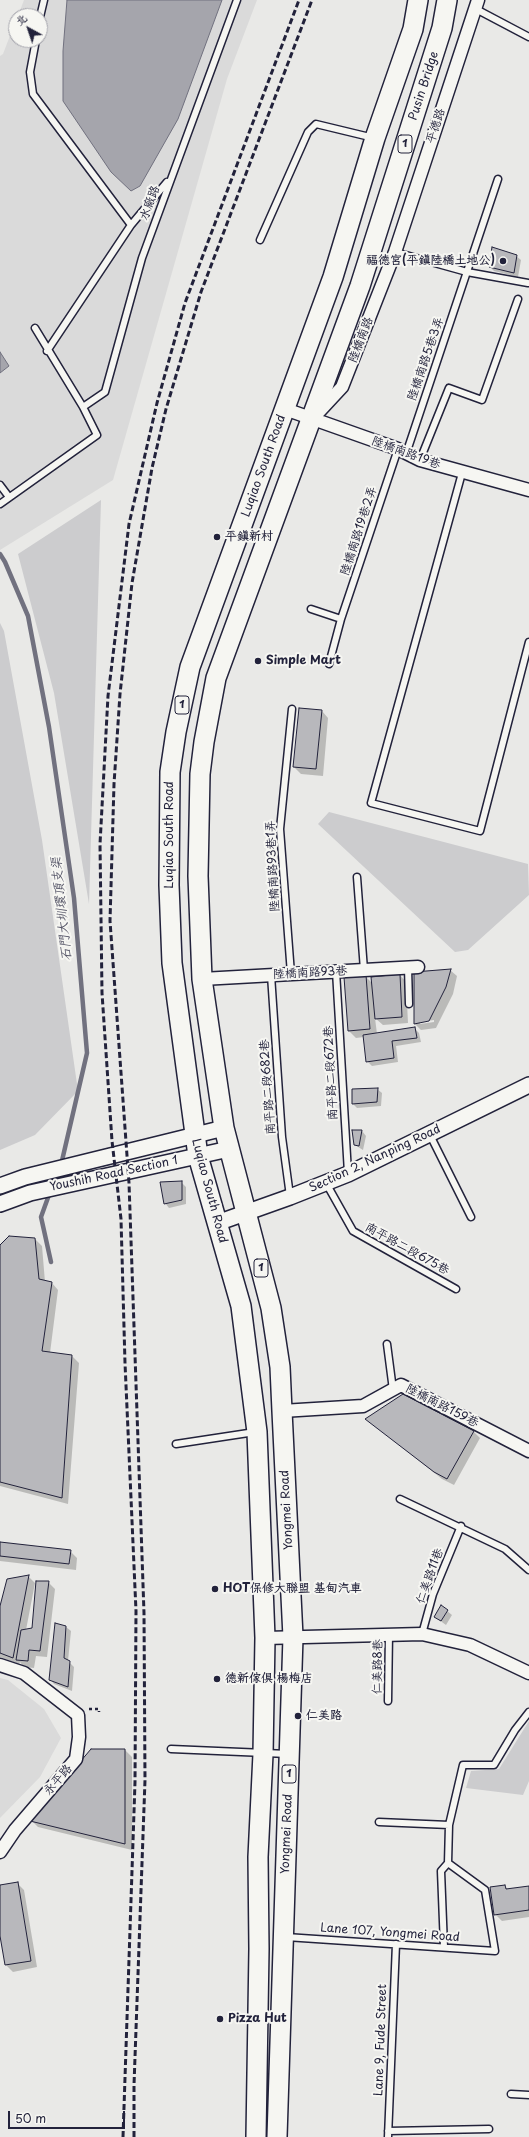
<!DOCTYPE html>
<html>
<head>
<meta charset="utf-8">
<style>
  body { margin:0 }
  #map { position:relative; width:529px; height:2137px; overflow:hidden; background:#e9e9e7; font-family:"Playpen Sans","LXGW WenKai TC",sans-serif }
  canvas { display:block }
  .north { position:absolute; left:8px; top:8px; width:40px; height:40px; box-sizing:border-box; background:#f6f6f2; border:1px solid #a1a1a9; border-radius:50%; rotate:320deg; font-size:11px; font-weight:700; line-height:16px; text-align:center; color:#22223b }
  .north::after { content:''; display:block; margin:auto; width:14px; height:18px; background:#22223b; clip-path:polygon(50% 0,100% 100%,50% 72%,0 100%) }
  .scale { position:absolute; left:8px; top:2111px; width:117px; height:18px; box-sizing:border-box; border:2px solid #22223b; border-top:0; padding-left:5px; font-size:12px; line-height:14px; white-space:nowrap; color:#22223b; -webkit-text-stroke:3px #f6f6f2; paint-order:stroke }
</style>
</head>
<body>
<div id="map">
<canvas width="529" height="2137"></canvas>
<div class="north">北</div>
<div class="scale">50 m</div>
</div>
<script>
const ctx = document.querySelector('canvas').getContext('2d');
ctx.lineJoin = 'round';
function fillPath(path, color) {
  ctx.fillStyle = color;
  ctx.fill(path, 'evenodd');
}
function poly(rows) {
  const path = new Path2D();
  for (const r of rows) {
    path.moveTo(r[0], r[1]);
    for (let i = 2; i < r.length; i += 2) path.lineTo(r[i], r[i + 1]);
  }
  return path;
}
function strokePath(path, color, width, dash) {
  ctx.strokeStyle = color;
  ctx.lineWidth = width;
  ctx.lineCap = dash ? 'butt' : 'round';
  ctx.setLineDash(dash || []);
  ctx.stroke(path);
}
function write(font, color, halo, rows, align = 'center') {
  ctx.font = font + ' "Playpen Sans","LXGW WenKai TC",sans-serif';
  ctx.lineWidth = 4;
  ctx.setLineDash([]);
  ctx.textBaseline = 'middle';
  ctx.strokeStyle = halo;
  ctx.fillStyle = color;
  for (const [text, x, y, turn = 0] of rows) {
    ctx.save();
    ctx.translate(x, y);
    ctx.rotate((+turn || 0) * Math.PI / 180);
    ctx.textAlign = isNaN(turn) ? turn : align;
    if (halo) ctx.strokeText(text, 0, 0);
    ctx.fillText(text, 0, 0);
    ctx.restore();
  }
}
const built = poly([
  [24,0,257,0,227,79,113,480,0,550,0,56,3,54,16,20,16,40,40,40,40,16,18,16],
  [0,1678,8,1680,44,1709,61,1738,40,1777,0,1818]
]);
const green = poly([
  [101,500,89,904,54,693,18,554],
  [0,623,4,631,42,840,78,1091,35,1135,0,1150],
  [329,812,528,864,529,895,468,950,455,952,318,824],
  [529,1721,529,1781,523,1795,466,1788,471,1771,499,1769]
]);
const water = poly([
  [67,0,222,0,178,119,140,186,131,191,111,172,63,101,63,51,67,0],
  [0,352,9,366,0,373,0,352]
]);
const shadow = poly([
  [516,256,521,260,518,277,494,271,490,267],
  [322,711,328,718,323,776,301,774,294,767],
  [450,970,457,976,453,994,436,1028,421,1030,415,1024],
  [434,1020,434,1022,420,1024,420,1022],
  [400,975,406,982,408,1023,383,1025,375,1018,377,1034,415,1029,419,1033,421,1042,396,1046,398,1062,372,1066,367,1061,364,1037,356,1038,349,1031,365,976,373,984],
  [377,1089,382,1093,381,1106,357,1108,353,1104],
  [362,1131,366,1136,363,1150,355,1145],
  [181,1182,186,1187,186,1204,169,1208,165,1203],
  [35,1239,42,1246,45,1282,52,1283,58,1290,50,1353,72,1356,79,1363,68,1504,0,1486,0,1247],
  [367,1419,473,1431,480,1438,454,1485,442,1479],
  [0,1543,70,1551,77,1558,76,1570,0,1561],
  [28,1576,35,1583,26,1630,33,1629,48,1582,55,1589,47,1657,36,1656,34,1668,24,1667,20,1662,19,1664,0,1657,0,1610],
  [441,1606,452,1615,446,1625,435,1617],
  [56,1624,66,1627,71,1631,68,1661,74,1667,72,1691,54,1684,50,1679],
  [125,1750,132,1757,132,1850,38,1827,32,1821],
  [17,1883,24,1890,37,1967,13,1972,6,1965,0,1930,0,1886],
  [505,1886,508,1890,529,1887,529,1917,502,1921,495,1914]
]);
const stream = poly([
  [0,554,5,562,28,616,49,727,74,898,87,1053,61,1165],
  [50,1192,41,1217,51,1262]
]);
const building = poly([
  [492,247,517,255,514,273,489,267,492,247],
  [299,708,322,710,316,769,293,767,299,708],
  [451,969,446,987,429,1021,414,1024,414,972,451,969],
  [400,974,402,1017,375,1019,371,977,400,974],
  [366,975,370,1029,348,1031,344,977,366,975],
  [415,1027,417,1038,392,1041,394,1058,366,1062,363,1035,415,1027],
  [378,1088,377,1102,352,1104,352,1089,378,1088],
  [352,1130,362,1130,359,1146,354,1145,352,1130],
  [182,1181,182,1200,164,1204,160,1182,182,1181],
  [9,1236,35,1238,39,1279,52,1282,42,1351,72,1355,62,1498,0,1482,0,1245,9,1236],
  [403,1394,474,1431,447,1479,434,1472,365,1419,403,1394],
  [0,1542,71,1550,69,1564,0,1556,0,1542],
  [29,1575,13,1658,0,1653,0,1606,7,1579,29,1575],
  [36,1581,49,1581,40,1651,29,1650,28,1661,16,1660,21,1630,32,1628,36,1581],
  [441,1605,448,1610,441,1621,434,1617,441,1605],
  [55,1623,66,1626,64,1658,70,1661,68,1687,49,1680,55,1623],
  [91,1749,125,1749,125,1844,30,1821,91,1749],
  [18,1882,31,1961,5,1965,0,1936,0,1885,18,1882],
  [505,1885,506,1889,529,1886,529,1910,494,1915,490,1887,505,1885]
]);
const path = poly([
  [89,1709,99,1709,99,1712]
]);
const service = poly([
  [474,8,529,37],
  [40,17,44,0],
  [36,40,30,72,33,94,131,225],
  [260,240,308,132,316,124,374,138],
  [395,252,467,272,528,283],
  [47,351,131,225,167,182],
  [83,407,105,392,142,258,237,0],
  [406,454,498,179],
  [420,460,449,388,482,400,518,299],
  [462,473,371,803,480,831,529,642],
  [0,485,9,497],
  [0,504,97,435,83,407,35,328],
  [311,609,341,619],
  [329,664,341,619,398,449],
  [357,877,364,970],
  [408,967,409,1004],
  [336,971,348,1173],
  [291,974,280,829,292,709],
  [271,975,282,1137,290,1196],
  [430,1135,471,1217],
  [326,1183,353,1231,456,1289],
  [387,1344,393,1390],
  [176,1444,255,1432],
  [400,1499,505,1549,529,1570],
  [422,1634,433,1594,461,1526],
  [388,1701,389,1633],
  [171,1749,288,1754],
  [379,1822,449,1825],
  [286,1937,495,1951,485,1890,448,1863,449,1825,463,1765,494,1765,515,1730,529,1712],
  [444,1947,441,1871,448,1863],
  [511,2094,529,2095],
  [388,2131,489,2129],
  [388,2137,396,1944]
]);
const minor = poly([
  [285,409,398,449,420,460,529,490],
  [316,415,342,387,395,252,478,0],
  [202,979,418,967],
  [282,1411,363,1406,401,1385,529,1451],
  [265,1638,422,1634,470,1645,529,1673],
  [0,1665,24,1673,78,1715,79,1737,76,1759,15,1830,0,1852]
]);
const tertiary = poly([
  [0,1186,25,1177,224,1128],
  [0,1204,30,1193,229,1149],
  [217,1223,290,1197,348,1174,529,1085]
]);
const primary = poly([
  [256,2137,259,1949,258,1857,263,1754,265,1638,257,1432,241,1306,198,1156,172,963,169,885,170,772,176,732,190,667,333,277,375,138,413,29,418,0],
  [277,2137,293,1637,282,1411,280,1367,271,1308,224,1128,202,979,198,876,200,774,204,742,216,678,360,286,442,28,447,0]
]);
const rail = poly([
  [123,2137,135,1782,136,1611,125,1363,121,1219,112,1141,102,993,100,844,108,696,129,524,157,403,185,303,299,0],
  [134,2137,134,2085,145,1780,144,1613,129,1183,110,921,114,784,120,694,132,583,152,468,166,409,201,292,312,0]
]);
const markers = [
  [503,261,4,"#22223b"],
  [217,537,4,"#22223b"],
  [258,661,4,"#22223b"],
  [215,1589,4,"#22223b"],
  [217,1679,4,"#22223b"],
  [298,1716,4,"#22223b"],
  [220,2019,4,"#22223b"]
];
const shields = [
  [405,144,14],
  [182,705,14],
  [261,1268,14],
  [289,1774,14]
];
const shieldNames = [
  ["1",405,144],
  ["1",182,705],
  ["1",261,1268],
  ["1",289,1774]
];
const streetNames = [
  ["Pusin Bridge",424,86,-72],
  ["平德路",436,126,-72],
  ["水廠路",150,203,-70],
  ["陸橋南路",361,340,-69],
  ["陸橋南路5巷3弄",426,359,-71],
  ["陸橋南路19巷",406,453,20],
  ["Luqiao South Road",264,466,-70],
  ["陸橋南路19巷2弄",359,531,-72],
  ["Luqiao South Road",170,835,-90],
  ["陸橋南路93巷1弄",273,866,-93],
  ["陸橋南路93巷",310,973,-3],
  ["南平路二段672巷",331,1073,-93],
  ["南平路二段682巷",268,1087,-94],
  ["Section 2, Nanping Road",375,1159,-25],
  ["Youshih Road Section 1",114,1174,-12],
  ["Luqiao South Road",209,1191,75],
  ["南平路二段675巷",407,1249,29],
  ["陸橋南路159巷",442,1406,27],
  ["Yongmei Road",287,1510,-93],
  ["仁美路11巷",430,1576,-70],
  ["仁美路8巷",378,1667,-89],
  ["永平路",58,1780,-49],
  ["Yongmei Road",287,1834,-88],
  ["Lane 107, Yongmei Road",390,1933,4],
  ["Lane 9, Fude Street",381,2040,-88]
];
const poiNames = [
  ["福德宮(平鎮陸橋土地公)",495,261,"right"],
  ["平鎮新村",225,537],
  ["Simple Mart",266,661],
  ["HOT保修大聯盟 基甸汽車",223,1589],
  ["德新傢俱 楊梅店",225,1679],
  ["仁美路",306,1716],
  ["Pizza Hut",228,2019]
];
const waterNames = [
  ["石門大圳環頂支渠",62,909,-96]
];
fillPath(built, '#dadada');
fillPath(green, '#ccccce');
fillPath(water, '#a5a5ac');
strokePath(water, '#71717f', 1);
fillPath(shadow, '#0003');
strokePath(stream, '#71717f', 4.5);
fillPath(building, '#b8b8bc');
strokePath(building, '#22223b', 1);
strokePath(service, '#22223b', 9);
strokePath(minor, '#22223b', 15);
strokePath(tertiary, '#22223b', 18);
strokePath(primary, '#22223b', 22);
strokePath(path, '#22223b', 2.5, [3, 3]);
strokePath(service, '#f6f6f2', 6);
strokePath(minor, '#f6f6f2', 12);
strokePath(tertiary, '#f6f6f2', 15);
strokePath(primary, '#f6f6f2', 19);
strokePath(rail, '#22223b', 3, [6, 3]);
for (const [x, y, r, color] of markers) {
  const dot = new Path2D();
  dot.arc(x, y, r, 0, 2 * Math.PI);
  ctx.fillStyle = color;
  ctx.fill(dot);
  strokePath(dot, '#f6f6f2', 1.5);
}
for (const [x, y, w] of shields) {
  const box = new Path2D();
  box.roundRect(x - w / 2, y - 9, w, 18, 3);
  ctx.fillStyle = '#f6f6f2';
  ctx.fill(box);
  strokePath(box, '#22223b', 1);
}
write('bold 11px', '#22223b', null, shieldNames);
write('12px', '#22223b', '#f6f6f2', streetNames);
write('bold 12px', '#22223b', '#f6f6f2', poiNames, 'left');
write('italic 13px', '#565668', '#f6f6f2', waterNames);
</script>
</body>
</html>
